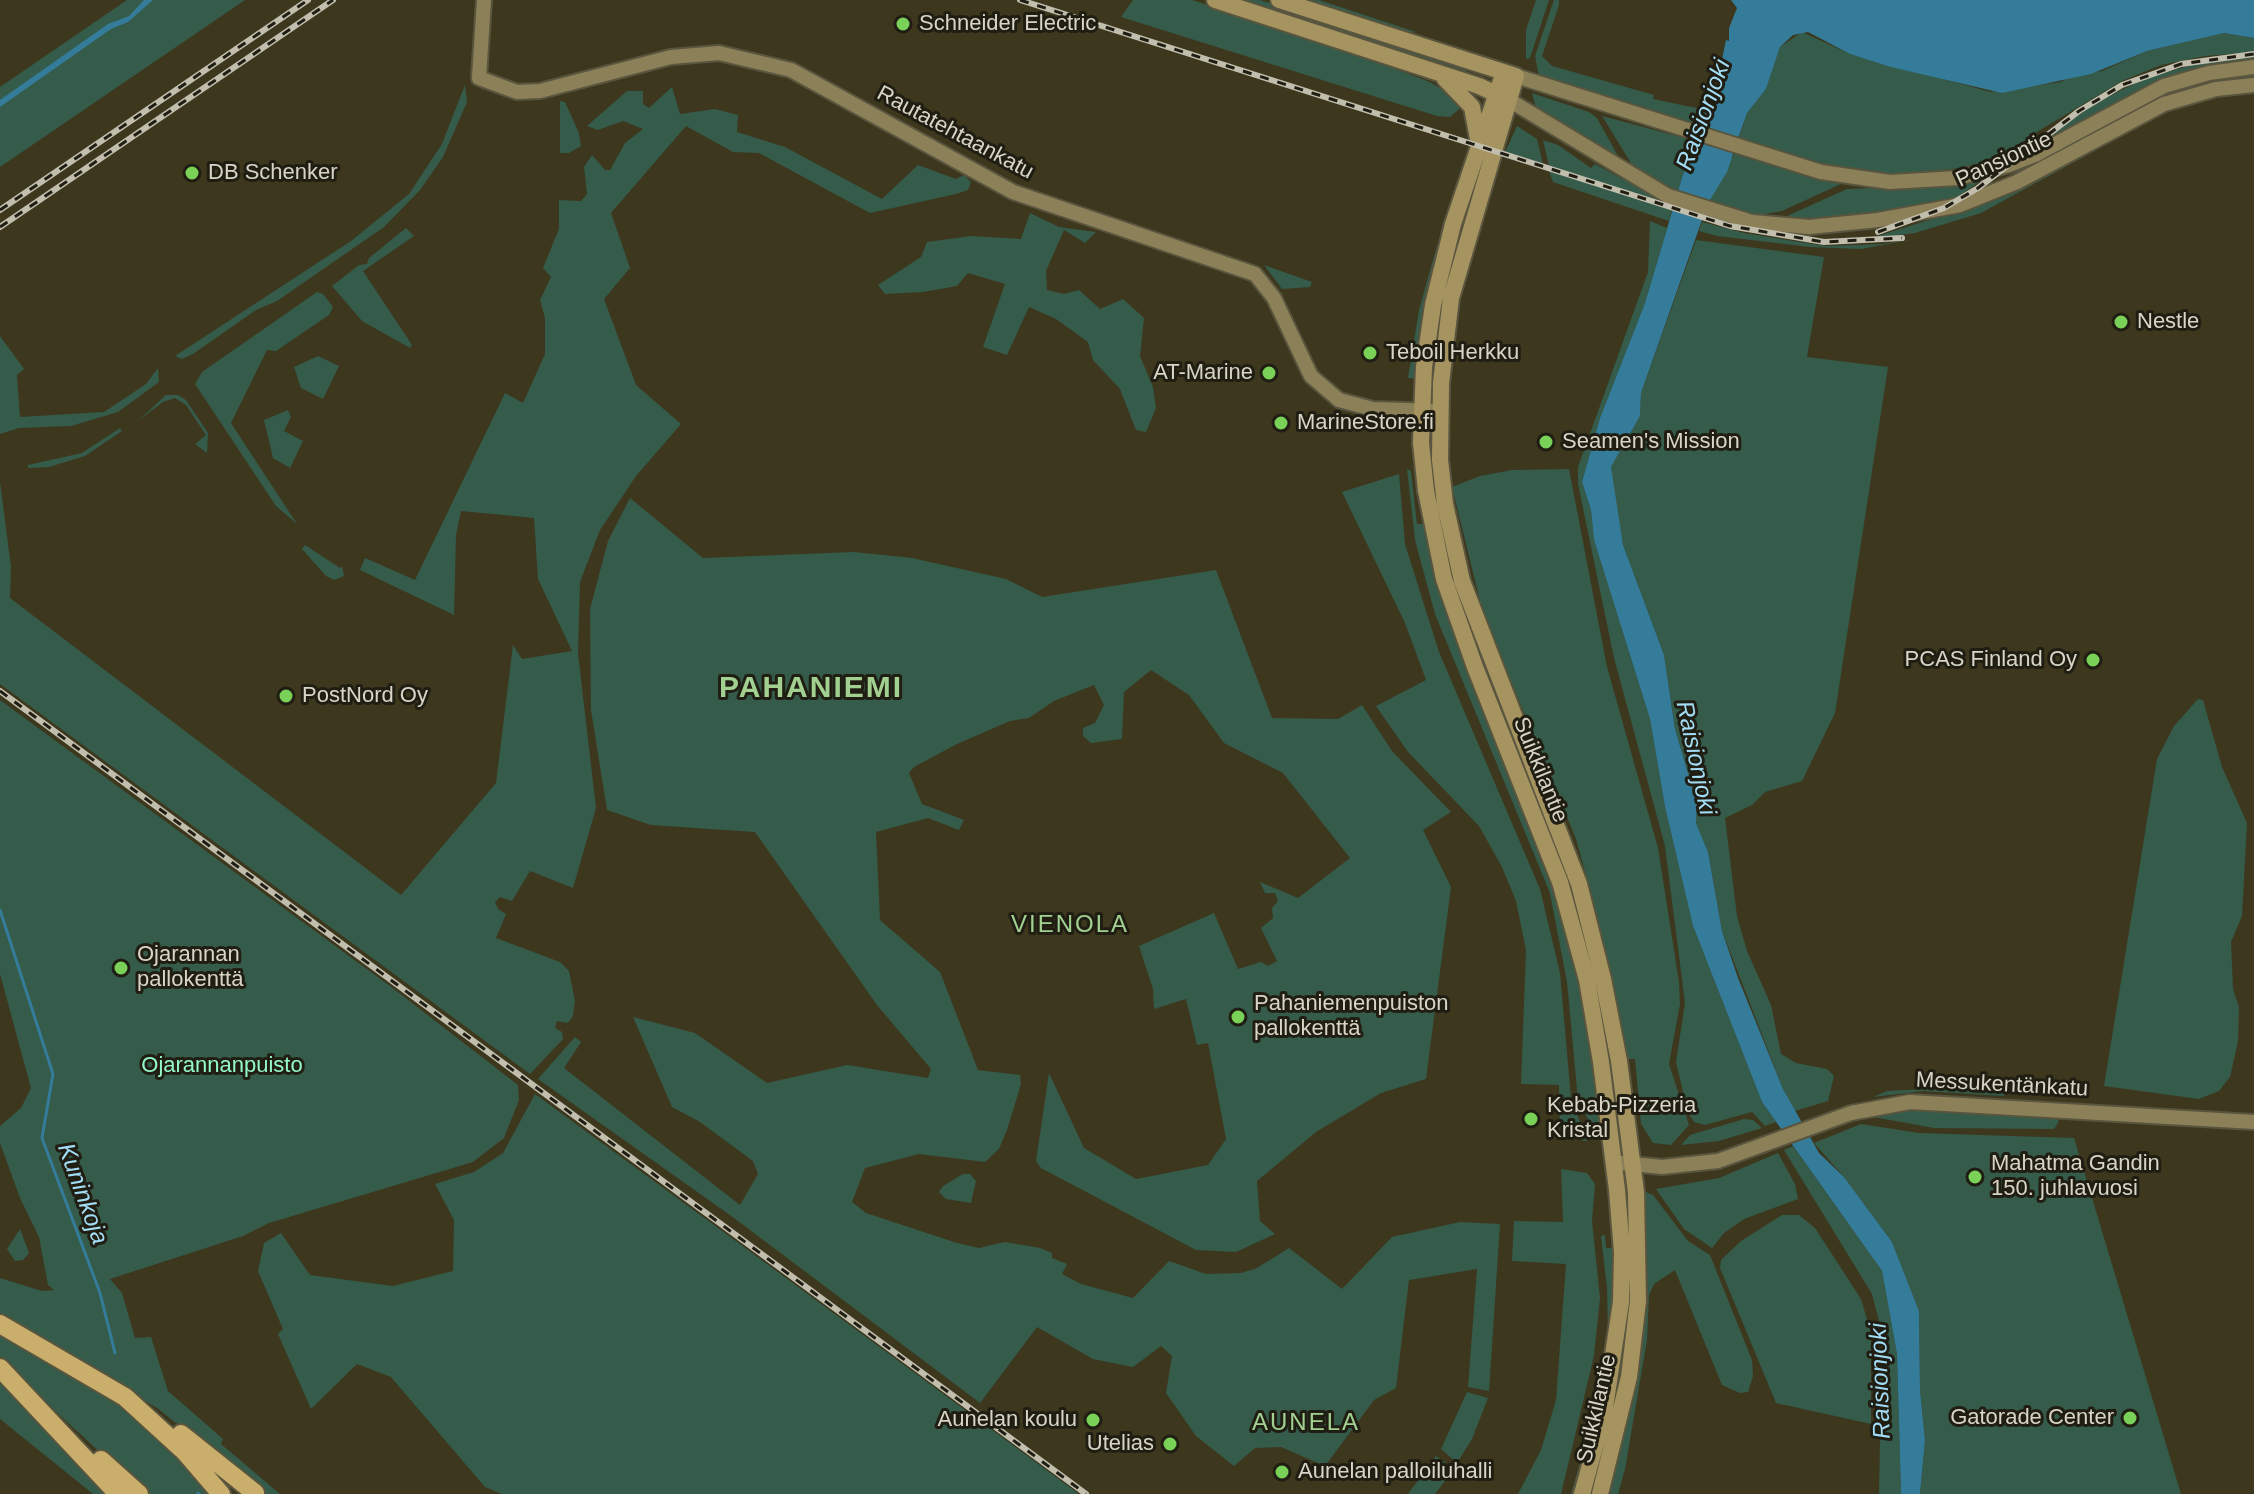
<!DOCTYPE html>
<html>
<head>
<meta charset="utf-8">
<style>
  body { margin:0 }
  canvas { display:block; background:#3c371d }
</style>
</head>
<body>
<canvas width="2254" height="1494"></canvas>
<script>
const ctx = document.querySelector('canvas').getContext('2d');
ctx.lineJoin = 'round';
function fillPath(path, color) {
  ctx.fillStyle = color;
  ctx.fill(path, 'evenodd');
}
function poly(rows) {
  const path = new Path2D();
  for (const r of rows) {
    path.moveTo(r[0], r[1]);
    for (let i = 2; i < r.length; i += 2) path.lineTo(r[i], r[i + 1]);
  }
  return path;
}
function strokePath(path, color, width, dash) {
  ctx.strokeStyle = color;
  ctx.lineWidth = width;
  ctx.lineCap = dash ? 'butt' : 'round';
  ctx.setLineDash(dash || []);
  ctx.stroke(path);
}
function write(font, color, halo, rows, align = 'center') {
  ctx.font = font + ' Helvetica,sans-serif';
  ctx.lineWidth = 6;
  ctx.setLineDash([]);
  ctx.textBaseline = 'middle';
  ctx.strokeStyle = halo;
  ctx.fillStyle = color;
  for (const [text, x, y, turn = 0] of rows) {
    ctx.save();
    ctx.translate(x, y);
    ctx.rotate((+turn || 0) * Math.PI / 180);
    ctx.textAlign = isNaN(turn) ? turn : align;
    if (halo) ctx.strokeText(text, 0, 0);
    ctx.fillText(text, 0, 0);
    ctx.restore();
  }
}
const green = poly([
  [127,0,245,0,0,167,0,87],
  [1133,0,1192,0,1328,44,1430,82,1465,104,1450,117,1437,116,1121,17],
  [1230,0,1260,0,1467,67,1466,71],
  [1297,0,1319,0,1416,32,1398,32],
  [1536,0,1549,0,1530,58,1526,59,1526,30],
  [1554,0,1559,0,1559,5,1542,56,1552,66,1654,95,1653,99,1706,110,1701,126,1539,77,1535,56],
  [1802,32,1850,54,1991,92,2061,82,2071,76,2102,71,2147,51,2224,33,2254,38,2254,52,2205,56,2161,65,2122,81,2040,130,1997,161,1930,173,1894,174,1820,165,1739,139,1747,113,1766,89,1780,47],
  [2254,57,2254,61,2205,67,2157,81,2037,146,2095,103,2146,78,2206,61],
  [465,85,467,102,443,157,420,190,384,227,277,301,256,310,193,354,182,359,175,356,351,241,409,194,442,144],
  [672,87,680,114,715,109,738,115,737,132,785,147,882,199,918,165,956,179,964,175,971,182,968,190,956,194,870,213,759,153,733,152,686,126,611,213,630,268,604,299,636,385,681,424,636,476,600,530,580,582,578,653,596,808,573,888,530,871,512,901,500,897,495,902,498,909,506,914,496,938,560,962,569,971,575,1001,573,1016,568,1023,557,1021,555,1028,562,1032,563,1039,530,1074,0,684,0,482,11,567,10,598,401,895,496,783,513,645,522,659,572,651,538,579,534,518,461,511,456,535,454,615,360,570,365,558,415,580,505,393,523,403,545,354,545,318,540,300,551,277,543,268,559,229,559,200,581,201,587,194,584,167,592,155,605,170,610,170,625,143,643,129,623,121,598,130,587,126,627,91,643,91,643,104,649,108],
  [1532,93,1589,112,1597,118,1618,156,1536,108],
  [560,101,565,102,579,133,581,146,569,153,560,153],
  [1602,116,1696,141,1678,191,1665,188,1634,168],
  [1517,126,1537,139,1543,164,1505,152],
  [1543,140,1558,145,1591,168,1595,164,1669,204,1549,166],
  [2092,148,2096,150,1981,213,1915,233,1868,239,1999,198],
  [1734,154,1788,170,1843,183,1782,211,1753,216,1708,203],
  [1549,171,1667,208,1672,210,1669,221,1553,182],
  [1985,178,1955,199,1938,203,1827,220,1778,220,1847,189,1929,186],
  [1030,213,1059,227,1096,232,1085,243,1064,230,1046,271,1047,290,1064,294,1079,290,1100,309,1123,299,1144,318,1140,356,1153,387,1156,408,1146,432,1136,430,1120,389,1093,360,1088,342,1056,319,1029,307,1007,355,983,347,1005,284,968,273,957,286,923,292,885,294,878,285,921,257,927,242,971,236,1021,239],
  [1650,221,1667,228,1645,303,1600,418,1582,482,1591,510,1594,540,1650,719,1665,807,1693,926,1762,1102,1776,1122,1765,1126,1752,1112,1705,1125,1694,1122,1688,1112,1676,1062,1685,1003,1665,846,1614,658,1578,484,1578,467,1648,272],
  [1702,222,1744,233,1825,246,1883,244,1915,239,1861,249,1810,247,1717,236,1699,231],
  [406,228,414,236,363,271,412,345,410,348,362,321,332,286,359,265,367,264,369,258],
  [1696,240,1824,257,1807,357,1888,367,1835,713,1802,781,1765,792,1752,805,1725,818,1737,916,1747,951,1771,1005,1781,1054,1796,1063,1827,1069,1834,1076,1828,1101,1795,1111,1783,1089,1722,931,1708,852,1696,823,1697,804,1675,729,1664,655,1623,545,1613,489,1611,467,1640,416,1641,393],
  [1438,242,1419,379,1408,378,1419,310],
  [1264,265,1312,282,1310,287,1282,289],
  [317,292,323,294,333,307,329,315,276,351,267,350,231,423,297,524,276,506,195,384,202,372],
  [0,336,24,369,17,375,20,417,104,412,146,384,158,368,159,382,118,412,71,426,19,428,0,434],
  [318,356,339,366,323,399,301,388,294,367],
  [166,395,178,395,186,400,208,433,207,453,195,444,206,435,186,405,175,398,163,402,139,420],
  [288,410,291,417,284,431,303,441,290,468,273,458,264,420],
  [120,428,122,431,85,456,49,467,28,468,28,465,82,453],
  [1407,469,1411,471,1417,524,1423,524,1557,892,1581,982,1603,1126,1600,1129,1591,1125,1578,1100,1567,982,1550,893,1435,614,1415,540],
  [1569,469,1607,667,1658,848,1679,982,1680,1004,1669,1064,1689,1125,1671,1145,1653,1143,1641,1124,1635,1059,1628,1059,1597,915,1576,839,1483,613,1452,487,1480,476,1512,470],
  [1399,474,1405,544,1439,652,1540,889,1560,973,1571,1098,1587,1141,1560,1137,1559,1085,1521,1084,1526,950,1516,901,1502,867,1479,826,1408,752,1376,706,1426,680,1405,623,1342,492],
  [630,498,703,558,854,552,912,558,1006,579,1042,597,1216,570,1272,718,1338,719,1362,705,1392,751,1451,812,1423,830,1451,887,1426,1079,1381,1093,1316,1132,1257,1181,1260,1221,1275,1234,1236,1252,1196,1250,1041,1168,1036,1161,1049,1073,1084,1148,1136,1179,1208,1165,1226,1139,1208,1043,1197,1045,1186,999,1154,1009,1153,989,1139,946,1214,913,1238,969,1261,962,1268,966,1277,961,1261,928,1273,918,1272,908,1278,901,1275,893,1265,893,1260,882,1298,898,1350,858,1283,773,1224,743,1189,695,1151,670,1124,692,1122,739,1091,743,1083,736,1083,728,1095,723,1104,705,1094,685,1054,701,1029,718,1010,721,957,744,914,767,909,773,922,804,964,820,959,830,928,818,876,832,880,920,940,972,978,1070,1020,1075,1021,1084,1007,1130,999,1149,985,1162,919,1154,865,1168,852,1202,866,1213,957,1243,979,1248,1005,1242,1040,1248,1052,1253,1052,1258,1067,1264,1062,1274,1081,1284,1133,1298,1169,1261,1206,1274,1241,1273,1257,1268,1289,1248,1342,1289,1392,1237,1460,1222,1500,1224,1489,1391,1468,1387,1477,1269,1409,1280,1396,1388,1374,1400,1325,1466,1281,1447,1255,1448,1234,1466,1196,1436,1166,1393,1172,1356,1161,1346,1133,1367,1093,1359,1037,1327,980,1403,734,1218,538,1079,575,1037,581,1042,564,1068,740,1205,758,1174,753,1161,700,1122,672,1107,633,1017,695,1033,767,1083,847,1065,928,1078,931,1069,877,1005,755,832,651,825,607,810,591,710,590,609,608,541],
  [1438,509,1471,628,1582,914,1612,1055,1609,1055,1590,970,1453,590],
  [305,545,340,568,342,566,344,576,334,580,326,576,302,549],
  [2198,699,2203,700,2222,767,2247,823,2242,916,2231,942,2233,989,2239,1007,2238,1041,2230,1077,2219,1091,2199,1099,2104,1086,2157,759,2174,726],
  [0,700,394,989,518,1085,519,1100,504,1138,473,1162,269,1223,243,1236,110,1279,122,1293,135,1338,151,1337,168,1391,223,1439,221,1444,280,1494,266,1494,157,1408,0,1315,0,1278,42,1291,54,1290,48,1285,39,1237,20,1198,0,1143,0,1126,21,1108,31,1088,0,974],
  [1928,1089,2004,1093,2004,1096,1923,1091,1873,1097,1887,1091],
  [535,1094,725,1233,1079,1494,502,1494,485,1487,391,1377,357,1364,311,1409,278,1334,283,1329,258,1271,264,1243,281,1233,310,1275,393,1286,453,1271,454,1220,435,1184,474,1172,503,1153],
  [1896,1108,2059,1114,2058,1123,2054,1129,1934,1128,1868,1116],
  [1744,1119,1753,1120,1762,1128,1719,1141,1681,1145,1690,1135],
  [1861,1124,1919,1133,2074,1138,2181,1494,1920,1494,1925,1439,1920,1390,1919,1311,1892,1242,1844,1177,1814,1143],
  [1793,1146,1882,1271,1897,1354,1901,1494,1879,1494,1882,1333,1872,1294,1784,1150],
  [1778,1153,1795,1184,1798,1199,1744,1219,1724,1233,1712,1248,1684,1229,1656,1189,1719,1178],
  [1561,1169,1587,1173,1595,1184,1592,1221,1600,1298,1594,1356,1561,1494,1518,1494,1541,1450,1556,1400,1566,1264,1512,1261,1514,1221,1563,1222],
  [963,1174,970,1174,976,1181,971,1203,946,1199,939,1192,943,1186],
  [1641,1190,1653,1195,1688,1241,1710,1255,1752,1360,1753,1376,1748,1392,1740,1393,1722,1385,1675,1270,1654,1284,1649,1295,1647,1340,1625,1469,1618,1494,1608,1494,1643,1330,1647,1257],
  [1782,1215,1799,1215,1815,1228,1861,1299,1871,1333,1871,1424,1776,1403,1720,1268,1721,1260,1741,1241],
  [20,1229,29,1253,23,1260,15,1261,7,1249],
  [1605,1235,1606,1248,1612,1248,1617,1270,1609,1360,1577,1494,1571,1494,1589,1432,1608,1335,1607,1288,1601,1236],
  [0,1330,143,1418,216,1494,145,1494,0,1360],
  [0,1378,108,1494,93,1494,0,1419],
  [1467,1392,1488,1398,1472,1439,1457,1463,1441,1449],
  [1436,1456,1454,1469,1435,1494,1408,1494]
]);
const water = poly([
  [144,0,153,0,128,22,111,29,0,107,0,100,108,24,129,16],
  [1731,0,2254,0,2254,38,2224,33,2147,51,2091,74,2002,93,1891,67,1850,54,1808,32,1793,35,1780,47,1766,89,1747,113,1727,172,1708,203,1641,393,1640,416,1611,467,1623,545,1664,655,1675,729,1697,804,1696,823,1708,852,1722,931,1738,978,1783,1089,1819,1153,1844,1177,1892,1242,1919,1311,1920,1390,1925,1440,1920,1494,1901,1494,1897,1354,1882,1271,1762,1102,1693,926,1665,807,1650,719,1594,540,1591,510,1582,482,1600,418,1645,303,1682,178,1706,110,1712,108,1726,40,1729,41,1729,28,1737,8]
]);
const stream = poly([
  [0,910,53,1074,42,1138,100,1293,115,1353],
  [198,1493,199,1494]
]);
const secondary = poly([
  [484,0,479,78,517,92,540,91,671,57,719,53,791,70,1013,192,1255,274,1274,298,1311,376,1339,400,1373,409,1440,411],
  [1516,76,1821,172,1890,182,1957,178,2009,165,2035,155,2164,86,2209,73,2254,67],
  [1509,100,1668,196,1752,222,1809,227,1878,220,1960,205,2017,182,2164,104,2216,89,2254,85],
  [1622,1163,1662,1167,1718,1161,1851,1113,1910,1102,2254,1122]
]);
const primary = poly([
  [1215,0,1479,86,1505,98],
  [1279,0,1516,76,1451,298,1441,383,1440,460,1445,504,1462,581,1579,884,1603,979,1619,1061,1636,1192,1638,1301,1629,1377,1600,1494],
  [1504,72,1453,224,1433,305,1424,367,1421,443,1426,491,1444,579,1475,667,1560,882,1587,980,1601,1062,1617,1190,1622,1252,1621,1302,1604,1414,1582,1494],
  [1445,79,1472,107,1478,139]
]);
const highway = poly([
  [0,1324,125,1397,184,1451,221,1494],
  [0,1368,118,1494],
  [181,1434,255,1493],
  [101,1460,139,1494]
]);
const rail = poly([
  [1020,0,1730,226,1824,242,1902,238],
  [0,210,308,0],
  [0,227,333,0],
  [1878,232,1944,208,1978,188,2079,111,2122,85,2181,64,2254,54],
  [0,691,1086,1494]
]);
const markers = [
  [903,24,8,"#7ad157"],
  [192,173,8,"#7ad157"],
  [2121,322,8,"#7ad157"],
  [1370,353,8,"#7ad157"],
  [1269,373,8,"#7ad157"],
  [1281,423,8,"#7ad157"],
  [1546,442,8,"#7ad157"],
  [2093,660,8,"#7ad157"],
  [286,696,8,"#7ad157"],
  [121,968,8,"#7ad157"],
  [1238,1017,8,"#7ad157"],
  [1531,1119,8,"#7ad157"],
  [1975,1177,8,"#7ad157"],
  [2130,1418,8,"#7ad157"],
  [1093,1420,8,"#7ad157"],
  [1170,1444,8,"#7ad157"],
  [1282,1472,8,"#7ad157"]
];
const poiNames = [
  ["Schneider Electric",919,24],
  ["DB Schenker",208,173],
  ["Nestle",2137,322],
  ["Teboil Herkku",1386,353],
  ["AT-Marine",1253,373,"right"],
  ["MarineStore.fi",1297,423],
  ["Seamen's Mission",1562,442],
  ["PCAS Finland Oy",2077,660,"right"],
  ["PostNord Oy",302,696],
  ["Ojarannan",137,955],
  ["pallokenttä",137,980],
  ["Pahaniemenpuiston",1254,1004],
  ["pallokenttä",1254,1029],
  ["Kebab-Pizzeria",1547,1106],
  ["Kristal",1547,1131],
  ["Mahatma Gandin",1991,1164],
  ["150. juhlavuosi",1991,1189],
  ["Gatorade Center",2114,1418,"right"],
  ["Aunelan koulu",1077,1420,"right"],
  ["Utelias",1154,1444,"right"],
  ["Aunelan palloiluhalli",1298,1472]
];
const streetNames = [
  ["Rautatehtaankatu",955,133,28],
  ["Pansiontie",2004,160,-25],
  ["Suikkilantie",1540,770,68],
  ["Messukentänkatu",2002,1085,3],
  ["Suikkilantie",1597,1409,-77]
];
const parkNames = [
  ["Ojarannanpuisto",222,1066]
];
const waterNames = [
  ["Raisionjoki",1704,115,-70],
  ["Raisionjoki",1695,758,78],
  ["Kuninkoja",82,1194,70],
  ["Raisionjoki",1881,1381,-92]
];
const neighbourhoodNames = [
  ["VIENOLA",1070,925],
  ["AUNELA",1306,1423]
];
const districtNames = [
  ["PAHANIEMI",811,689]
];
fillPath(green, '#355b4a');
fillPath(water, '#347c99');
strokePath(stream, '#347c99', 3);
strokePath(secondary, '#59553e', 18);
strokePath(primary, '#59553e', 20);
strokePath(highway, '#59553e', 22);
strokePath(secondary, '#8c8058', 14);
strokePath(primary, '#a69460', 16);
strokePath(highway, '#c9af6b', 18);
strokePath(rail, '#c2beae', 6);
strokePath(rail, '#201e13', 3, [9]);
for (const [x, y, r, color] of markers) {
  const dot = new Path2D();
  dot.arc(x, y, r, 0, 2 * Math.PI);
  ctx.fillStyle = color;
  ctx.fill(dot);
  strokePath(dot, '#201e13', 3);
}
write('22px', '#d8d5c6', '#201e13', poiNames, 'left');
write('22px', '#d8d5c6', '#201e13', streetNames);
write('22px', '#93f7ca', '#201e13', parkNames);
write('italic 24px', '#a3dcf5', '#201e13', waterNames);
ctx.letterSpacing = '2px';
write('24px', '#a1d090', '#201e13', neighbourhoodNames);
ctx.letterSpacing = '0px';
ctx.letterSpacing = '2px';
write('bold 30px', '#a1d090', '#201e13', districtNames);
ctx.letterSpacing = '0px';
</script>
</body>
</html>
